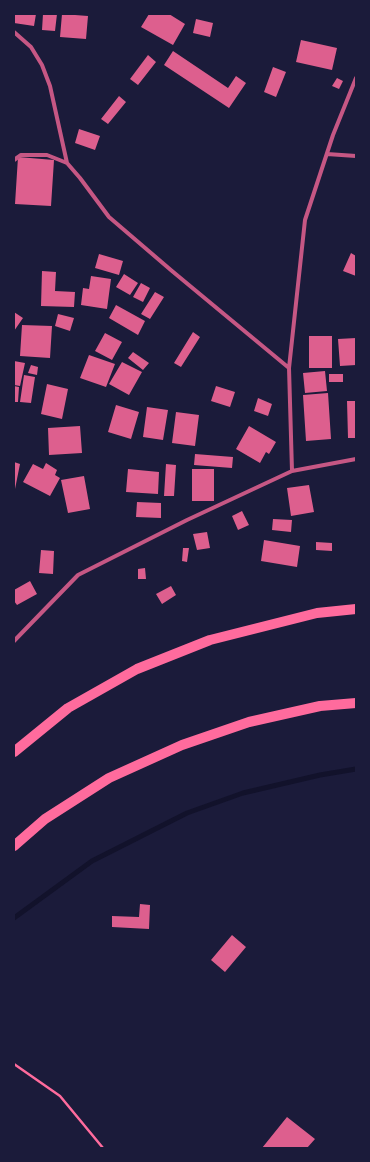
<!DOCTYPE html>
<html>
<head>
<meta charset="utf-8">
<style>
  body { margin:0 }
  #map { position:relative; width:370px; height:1162px; overflow:hidden; background:#1b1b3a; font-family:"Work Sans",sans-serif }
  canvas { display:block }
  .frame { position:absolute; inset:0; border:15px solid #1b1b3a; pointer-events:none }
</style>
</head>
<body>
<div id="map">
<canvas width="370" height="1162"></canvas>
<div class="frame"></div>
</div>
<script>
const ctx = document.querySelector('canvas').getContext('2d');
ctx.lineJoin = 'round';
function poly(rows) {
  const path = new Path2D();
  for (const r of rows) {
    path.moveTo(r[0], r[1]);
    for (let i = 2; i < r.length; i += 2) path.lineTo(r[i], r[i + 1]);
  }
  return path;
}
function strokePath(path, color, width, dash) {
  ctx.strokeStyle = color;
  ctx.lineWidth = width;
  ctx.lineCap = dash ? 'butt' : 'round';
  ctx.setLineDash(dash || []);
  ctx.stroke(path);
}
function fillPath(path, color) {
  ctx.fillStyle = color;
  ctx.fill(path, 'evenodd');
}
const stream = poly([
  [14,918,92,861,187,813,243,793,320,775,356,769]
]);
const building = poly([
  [14,14,36,14,34,26,14,23],
  [43,14,57,14,55,31,42,30],
  [62,14,88,16,86,39,60,37],
  [149,14,169,14,185,24,173,45,141,27],
  [196,19,213,23,210,37,193,33],
  [301,40,337,48,332,70,296,62],
  [173,51,228,88,236,76,246,83,229,108,164,65],
  [148,55,156,62,138,85,130,79],
  [273,67,286,72,276,97,264,92],
  [337,78,343,81,339,89,332,86],
  [119,96,126,102,108,124,101,119],
  [79,129,100,136,95,150,75,143],
  [18,157,54,160,51,206,15,204],
  [351,253,356,256,356,276,343,271],
  [99,254,123,261,119,275,95,268],
  [42,271,56,272,55,291,75,292,74,307,41,306],
  [124,274,138,283,130,295,116,287],
  [91,276,111,279,107,309,81,305,83,288,89,289],
  [141,283,150,288,143,302,133,297],
  [155,292,164,297,150,319,141,314],
  [116,305,145,321,138,335,109,318],
  [14,312,23,318,14,331],
  [58,314,74,318,70,331,55,326],
  [22,325,52,326,50,358,20,356],
  [193,332,200,337,181,367,174,363],
  [105,333,122,342,112,360,95,351],
  [309,336,332,336,332,368,309,368],
  [356,338,356,365,340,366,338,339],
  [133,352,149,363,143,370,128,358],
  [89,355,115,364,106,387,80,378],
  [14,361,25,363,20,386,14,385],
  [122,362,142,372,129,395,109,384],
  [31,365,38,367,37,375,28,373],
  [325,371,327,391,305,393,303,373],
  [329,374,343,374,343,382,329,382],
  [24,375,35,377,31,403,20,402],
  [47,384,68,389,62,419,41,414],
  [14,386,19,387,18,402,14,402],
  [216,386,235,392,230,407,211,401],
  [328,393,331,439,306,441,303,395],
  [258,398,272,404,268,416,254,411],
  [347,401,356,401,356,438,348,438],
  [116,405,139,412,131,439,108,432],
  [147,407,168,410,163,440,143,437],
  [176,412,199,415,195,446,172,443],
  [80,426,82,453,49,455,48,428],
  [249,426,276,442,269,454,266,452,260,463,236,449],
  [195,454,233,457,232,468,194,465],
  [14,462,20,464,15,489,14,489],
  [46,463,57,470,55,475,60,478,50,496,23,482,33,464,43,469],
  [166,464,176,465,174,496,164,496],
  [128,469,159,472,158,494,126,492],
  [192,469,214,469,214,501,192,501],
  [84,476,90,509,68,513,61,480],
  [309,485,314,512,291,516,287,488],
  [137,502,161,503,161,518,136,517],
  [242,511,249,525,238,530,232,516],
  [273,519,292,520,291,532,272,530],
  [207,532,210,548,197,550,193,534],
  [264,540,300,546,297,567,261,561],
  [316,542,332,543,332,551,316,550],
  [183,548,189,548,187,562,182,561],
  [41,550,54,551,53,574,39,573],
  [145,568,146,579,138,579,138,569],
  [30,581,37,594,17,605,14,601,14,590],
  [171,586,176,595,162,604,156,594],
  [140,904,150,905,149,929,112,927,112,916,139,917],
  [232,935,246,947,225,972,211,960],
  [287,1117,315,1139,307,1148,262,1148]
]);
const path = poly([
  [14,1064,60,1096,103,1148]
]);
const minor = poly([
  [14,32,31,47,42,65,50,86,67,163],
  [327,154,356,156],
  [14,160,21,155,47,155,67,163,80,178,109,217,172,271,289,368],
  [292,471,289,368,305,220,333,135,356,78],
  [14,641,78,575,187,520,292,471,356,459]
]);
const primary = poly([
  [14,752,68,708,137,669,210,640,317,613,356,609],
  [14,846,45,819,109,778,182,745,249,722,320,706,356,703]
]);
strokePath(stream, '#12122b', 5);
fillPath(building, '#dd5f8e');
strokePath(path, '#ff6b9d', 2.5);
strokePath(minor, '#c65784', 4);
strokePath(primary, '#ff6b9d', 10);
</script>
</body>
</html>
